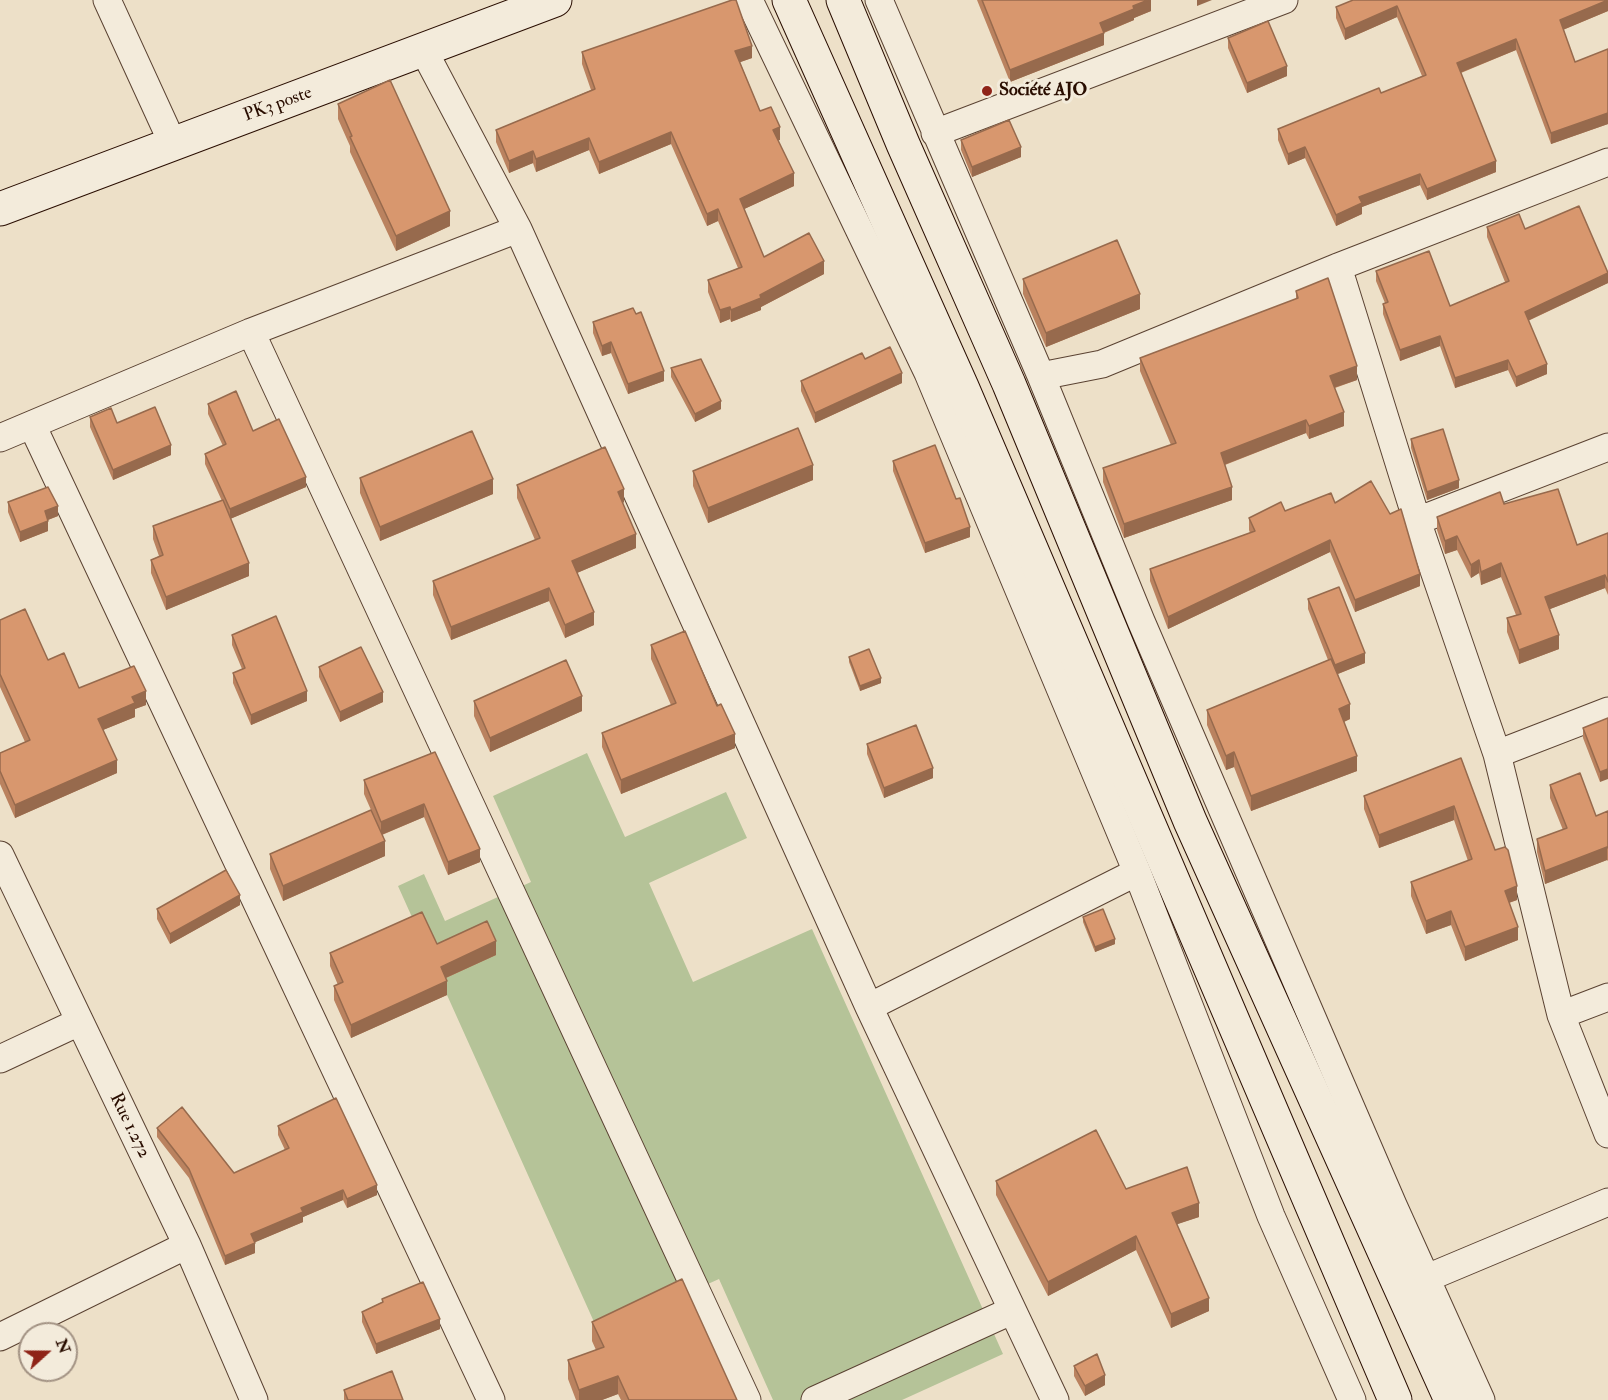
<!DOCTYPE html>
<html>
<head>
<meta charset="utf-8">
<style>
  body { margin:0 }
  #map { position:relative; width:1608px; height:1400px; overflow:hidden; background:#ede0c8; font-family:"IM FELL Double Pica",serif }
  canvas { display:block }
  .north { position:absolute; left:18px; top:1322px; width:60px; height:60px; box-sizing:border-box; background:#f3ebdb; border:2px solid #a29283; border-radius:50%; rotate:69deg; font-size:16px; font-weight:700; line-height:24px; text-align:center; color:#290d00 }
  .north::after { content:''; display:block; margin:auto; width:21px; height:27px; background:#8f2418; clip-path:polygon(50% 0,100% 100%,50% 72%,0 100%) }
</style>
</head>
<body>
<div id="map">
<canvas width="1608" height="1400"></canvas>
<div class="north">N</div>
</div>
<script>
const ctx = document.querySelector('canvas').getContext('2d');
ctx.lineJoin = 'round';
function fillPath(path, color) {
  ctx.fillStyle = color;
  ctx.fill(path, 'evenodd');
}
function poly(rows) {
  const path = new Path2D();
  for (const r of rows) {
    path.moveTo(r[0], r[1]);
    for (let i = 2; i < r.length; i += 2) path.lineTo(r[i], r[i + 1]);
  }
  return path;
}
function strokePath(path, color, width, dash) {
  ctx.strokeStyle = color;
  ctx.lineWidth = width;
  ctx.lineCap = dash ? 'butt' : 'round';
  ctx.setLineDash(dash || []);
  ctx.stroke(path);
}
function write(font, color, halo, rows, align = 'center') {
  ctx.font = font + ' "IM FELL Double Pica",serif';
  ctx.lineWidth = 6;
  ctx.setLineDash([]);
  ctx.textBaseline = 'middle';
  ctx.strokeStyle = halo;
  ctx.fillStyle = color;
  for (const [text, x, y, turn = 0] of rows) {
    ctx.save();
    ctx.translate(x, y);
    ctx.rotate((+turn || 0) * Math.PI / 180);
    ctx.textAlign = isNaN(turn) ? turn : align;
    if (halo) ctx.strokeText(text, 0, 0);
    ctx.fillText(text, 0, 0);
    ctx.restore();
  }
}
const green = poly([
  [587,753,625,837,726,792,747,838,649,883,693,982,812,929,1003,1354,902,1400,773,1400,719,1279,599,1333,398,886,424,874,445,921,531,882,493,796]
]);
const street = poly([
  [107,0,173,144],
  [749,0,928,373,1137,872,1271,1216,1352,1400],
  [879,0,1041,376,1141,621,1393,1205,1481,1400],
  [424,51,518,229,869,1007,1055,1400],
  [935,133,1284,0],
  [1338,267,1417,521,1497,754,1561,1015,1608,1134],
  [251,332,747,1400],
  [1041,376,1102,364,1338,267,1608,162],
  [32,425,491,1400],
  [0,438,251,332,518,229],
  [1417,521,1608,447],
  [1497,754,1608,711],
  [0,855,187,1245,254,1400],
  [869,1007,1137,872],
  [1561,1015,1608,997],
  [0,1059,79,1022],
  [1427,1278,1608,1202],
  [0,1337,187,1245],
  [815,1400,1011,1311]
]);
const secondary = poly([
  [789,0,962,387,1395,1400],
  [843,0,903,144,1009,384,1190,821,1451,1400],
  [0,209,555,0]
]);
const wall = poly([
  [977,0,1151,0,1151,11,1134,18,1134,20,1104,33,1104,45,1010,82],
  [1608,0,1608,11,1563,30,1575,62,1608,49,1608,124,1551,144,1516,50,1461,73,1496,172,1427,200,1420,185,1362,207,1362,214,1336,226,1305,158,1288,165,1278,140,1278,129,1381,93,1422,76,1397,17,1345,40,1336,18,1336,7],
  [1228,38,1287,76,1247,93,1228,48],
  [582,52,752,58,740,62,760,111,780,140,778,140,794,186,744,209,764,257,824,274,761,307,761,310,731,322,730,319,720,323,708,292,708,280,738,268,718,221,707,226,671,144,599,174,589,150,536,172,533,163,509,173,496,142,496,130,591,90,582,64],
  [338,104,450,226,396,251,350,152,350,146,338,119],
  [961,140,1021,157,972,177,961,150],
  [1487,227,1525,229,1608,283,1528,321,1547,374,1516,387,1508,370,1455,388,1440,346,1400,361,1383,314,1383,304,1385,303,1376,281,1376,271,1450,306,1505,282,1487,237],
  [1023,279,1140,309,1046,347,1023,294],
  [1296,291,1357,380,1335,388,1344,426,1309,439,1306,433,1225,465,1232,500,1124,538,1103,482,1103,468,1171,445,1140,371,1140,358,1296,299],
  [593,322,664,381,628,394,611,353,602,356,593,333],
  [865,359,902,383,815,423,801,391,801,381],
  [671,368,721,409,695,422,671,377],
  [208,404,253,431,306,487,230,519,249,576,166,610,151,573,151,560,159,556,153,539,153,526,222,501,205,464,205,454,223,446,208,414],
  [90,417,117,423,171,455,113,480,90,427],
  [1411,439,1459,488,1427,500,1411,448],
  [893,461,956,499,970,537,925,553,893,471],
  [693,471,813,480,708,523,693,486],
  [360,478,493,494,380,541,360,493],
  [517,485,624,502,623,503,636,548,577,573,594,625,565,638,549,601,451,640,433,595,433,581,535,540,517,498],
  [8,502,58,516,48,520,48,531,20,542,8,512],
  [1335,503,1420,586,1355,612,1330,552,1168,629,1150,581,1150,569,1250,533,1249,530,1249,518],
  [1504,504,1577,545,1608,533,1608,595,1605,588,1550,609,1559,649,1519,664,1507,632,1507,618,1516,615,1501,577,1481,585,1479,573,1471,578,1457,550,1445,554,1437,530,1437,517],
  [1308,599,1365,663,1338,674,1350,719,1344,722,1357,771,1251,811,1234,767,1226,770,1207,725,1207,710,1328,660,1308,609],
  [0,620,79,688,146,705,135,709,135,717,103,730,117,773,15,818,0,784,0,753,25,742,0,687],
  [232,635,307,701,251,725,233,683,233,673,242,669,232,645],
  [651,645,717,706,735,748,621,794,602,747,602,733,671,705,651,659],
  [849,657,881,683,860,691,849,662],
  [319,667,383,702,340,722,319,677],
  [474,701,582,711,490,752,474,716],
  [1608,718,1600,782,1583,738,1583,728],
  [867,744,933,778,884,798,867,754],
  [435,752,480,862,448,875,424,817,382,835,385,856,283,901,270,869,270,854,371,810,364,794,364,780],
  [1461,758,1495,850,1517,900,1509,903,1518,940,1465,961,1451,925,1426,934,1411,896,1411,882,1468,861,1454,820,1379,848,1364,809,1364,796],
  [1550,785,1596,816,1608,811,1608,861,1607,860,1545,884,1537,852,1537,839,1563,830,1550,798],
  [240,905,170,944,157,919,157,909],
  [1083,917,1115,944,1095,952,1083,922],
  [437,944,496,955,446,978,447,995,351,1038,334,1000,334,986,338,985,330,966,330,953],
  [278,1126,377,1195,347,1208,343,1200,303,1217,303,1222,255,1242,255,1253,225,1265,189,1178,157,1137,157,1128,234,1173,285,1150,278,1135],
  [996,1181,1126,1189,1199,1217,1177,1224,1209,1311,1171,1328,1136,1250,1048,1296,996,1195],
  [382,1299,440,1329,376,1354,362,1322,362,1312,382,1302],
  [592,1322,737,1400,621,1400,618,1394,602,1400,576,1400,568,1379,568,1360,596,1350,592,1341],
  [1074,1366,1105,1385,1085,1396,1074,1376],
  [344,1390,403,1400,344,1400]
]);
const shadedWall = poly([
  [1148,0,1151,0,1151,11,1134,18,1134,20,1100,34,1100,23,1133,6],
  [1197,0,1212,0,1197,6],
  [1608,0,1608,11,1560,31,1560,20],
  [1397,6,1397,17,1345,40,1345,29],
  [1104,33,1104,45,1010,82,1010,70],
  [1516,39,1516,50,1457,74,1457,63],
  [752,46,752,58,735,64,735,51],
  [1287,66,1287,76,1247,93,1247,83],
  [1608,113,1608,124,1551,144,1551,133],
  [780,127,780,140,773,142,773,130],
  [671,132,671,144,599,174,599,162],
  [589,138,589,150,536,172,536,159],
  [1021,147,1021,157,972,177,972,167],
  [1305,147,1305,158,1288,165,1288,154],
  [533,151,533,163,509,173,509,161],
  [1496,161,1496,172,1427,200,1427,189],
  [794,173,794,186,740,211,740,199],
  [1420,174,1420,185,1362,207,1362,214,1336,226,1336,215,1359,197],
  [718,209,718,221,707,226,707,214],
  [450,211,450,226,396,251,396,236],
  [824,261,824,274,761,307,761,310,731,322,731,310],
  [1608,273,1608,283,1525,322,1525,312],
  [1140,294,1140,309,1046,347,1046,333],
  [730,307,730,319,720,323,720,310],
  [1440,336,1440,346,1400,361,1400,350],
  [611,342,611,353,602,356,602,346],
  [1508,360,1508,370,1455,388,1455,378],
  [1547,364,1547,374,1516,387,1516,377],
  [1357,366,1357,380,1330,389,1330,376],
  [664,371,664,381,628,394,628,384],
  [902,373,902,383,815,423,815,413],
  [721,401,721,409,695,422,695,414],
  [1344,412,1344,426,1309,439,1309,426],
  [1306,420,1306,433,1221,466,1221,453],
  [171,445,171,455,113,480,113,470],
  [813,465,813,480,708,523,708,508],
  [306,477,306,487,230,519,230,509],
  [493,479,493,494,380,541,380,527],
  [1459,480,1459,488,1427,500,1427,492],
  [1232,487,1232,500,1124,538,1124,524],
  [624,489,624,502,618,505,618,492],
  [58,506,58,516,45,521,45,511],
  [48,521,48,531,20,542,20,532],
  [970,527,970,537,925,553,925,543],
  [636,534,636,548,572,575,572,561],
  [1457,536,1457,550,1445,554,1445,541],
  [1330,540,1330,552,1168,629,1168,617],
  [1479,560,1479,573,1471,578,1471,565],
  [249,563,249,576,166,610,166,597],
  [1501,563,1501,577,1481,585,1481,572],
  [1420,574,1420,586,1355,612,1355,600],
  [1605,575,1605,588,1545,611,1545,597],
  [549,588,549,601,451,640,451,627],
  [594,612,594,625,565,638,565,625],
  [1559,635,1559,649,1519,664,1519,650],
  [1365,653,1365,663,1335,675,1335,665],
  [881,678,881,683,860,691,860,686],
  [146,691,146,705,135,709,135,717,98,732,98,719,132,697],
  [307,691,307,701,251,725,251,715],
  [383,692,383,702,340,722,340,712],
  [582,696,582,711,490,752,490,738],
  [1350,704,1350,719,1339,724,1339,709],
  [735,734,735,748,621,794,621,780],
  [1234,752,1234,767,1226,770,1226,756],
  [1357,756,1357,771,1251,811,1251,796],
  [117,760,117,773,15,818,15,805],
  [933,768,933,778,884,798,884,788],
  [1608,769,1608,779,1600,782,1600,772],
  [424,804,424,817,381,835,381,822],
  [1454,806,1454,820,1379,848,1379,835],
  [385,841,385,856,283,901,283,886],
  [1607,847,1607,860,1545,884,1545,871],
  [480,849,480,862,448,875,448,862],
  [1517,886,1517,900,1505,904,1505,891],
  [240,895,240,905,170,944,170,934],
  [1451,911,1451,925,1426,934,1426,921],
  [1518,927,1518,940,1465,961,1465,947],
  [1115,939,1115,944,1095,952,1095,947],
  [496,941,496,955,441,980,441,967],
  [447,981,447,995,351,1038,351,1025],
  [377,1185,377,1195,347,1208,347,1199],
  [343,1190,343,1200,303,1217,303,1222,251,1244,251,1234,301,1208],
  [1199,1203,1199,1217,1172,1226,1172,1213],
  [1136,1236,1136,1250,1048,1296,1048,1282],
  [255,1243,255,1253,225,1265,225,1256],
  [1209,1298,1209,1311,1171,1328,1171,1314],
  [440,1319,440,1329,376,1354,376,1344],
  [1105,1375,1105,1385,1085,1396,1085,1386],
  [618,1376,618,1394,602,1400,579,1400,579,1390]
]);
const building = poly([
  [732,0,736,0,752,46,735,51,760,111,771,107,780,127,773,130,794,173,740,199,764,257,809,233,824,261,760,295,761,298,731,310,730,307,720,310,708,280,742,267,718,209,707,214,671,132,599,162,589,138,536,159,533,151,509,161,496,130,595,89,582,52,732,0],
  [982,0,1148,0,1133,6,1134,9,1100,23,1104,33,1010,70,982,0],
  [1353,0,1608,0,1560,20,1575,62,1608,49,1608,113,1551,133,1516,39,1457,63,1496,161,1427,189,1420,174,1359,197,1362,203,1336,215,1305,147,1288,154,1278,129,1379,88,1381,93,1426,75,1397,6,1345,29,1336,7,1353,0],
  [1268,21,1287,66,1247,83,1228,38,1268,21],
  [390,80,450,211,396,236,350,137,352,136,338,104,390,80],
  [1009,120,1021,147,972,167,961,140,1009,120],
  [1579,206,1608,273,1525,312,1547,364,1516,377,1508,360,1455,378,1440,336,1400,350,1383,304,1388,302,1376,271,1429,251,1450,306,1509,281,1487,227,1519,214,1525,229,1579,206],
  [1117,240,1140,294,1046,333,1023,279,1117,240],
  [1328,278,1357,366,1330,376,1344,412,1309,426,1306,420,1221,453,1232,487,1124,524,1103,468,1176,443,1140,358,1298,298,1296,291,1328,278],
  [633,308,636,314,641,312,664,371,628,384,611,342,602,346,593,322,633,308],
  [890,347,902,373,815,413,801,381,862,353,865,359,890,347],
  [701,359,721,401,695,414,671,368,701,359],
  [236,391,253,431,279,419,306,477,230,509,205,454,226,444,208,404,236,391],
  [155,407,171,445,113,470,90,417,111,408,117,423,155,407],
  [798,428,813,465,708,508,693,471,798,428],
  [1443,429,1459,480,1427,492,1411,439,1443,429],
  [472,431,493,479,380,527,360,478,472,431],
  [935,445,956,499,960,498,970,527,925,543,893,461,935,445],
  [605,447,624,489,618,492,636,534,572,561,594,612,565,625,549,588,451,627,433,581,540,538,517,485,605,447],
  [1371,481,1390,514,1401,509,1420,574,1355,600,1330,540,1168,617,1150,569,1255,531,1249,518,1281,502,1285,511,1331,493,1335,503,1371,481],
  [48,487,58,506,45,511,48,521,20,532,8,502,48,487],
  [1558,489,1577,545,1608,533,1608,582,1605,575,1545,597,1559,635,1519,650,1507,618,1521,614,1501,563,1481,572,1479,560,1471,565,1457,536,1445,541,1437,517,1500,492,1504,504,1558,489],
  [223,500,249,563,166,597,151,560,163,555,153,526,223,500],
  [1339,587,1365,653,1335,665,1308,599,1339,587],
  [25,609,48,660,64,653,79,688,134,666,146,691,132,697,135,703,98,719,117,760,15,805,0,771,0,753,30,740,0,674,0,620,25,609],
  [276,616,307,691,251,715,233,673,245,668,232,635,276,616],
  [685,631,717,706,721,704,735,734,621,780,602,733,676,703,651,645,685,631],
  [361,647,383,692,340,712,319,667,361,647],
  [869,649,881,678,860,686,849,657,869,649],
  [1331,659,1350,704,1339,709,1357,756,1251,796,1234,752,1226,756,1207,710,1331,659],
  [566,660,582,696,490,738,474,701,566,660],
  [1608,718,1608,769,1600,772,1583,728,1608,718],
  [916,725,933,768,884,788,867,744,916,725],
  [435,752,480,849,448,862,424,804,381,822,364,780,435,752],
  [1461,758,1495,850,1505,847,1508,850,1517,886,1505,891,1518,927,1465,947,1451,911,1426,921,1411,882,1472,859,1454,806,1379,835,1364,796,1461,758],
  [1580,773,1596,816,1608,811,1608,848,1607,847,1545,871,1537,839,1567,828,1550,785,1580,773],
  [371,810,385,841,283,886,270,854,371,810],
  [226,870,240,895,170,934,157,909,226,870],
  [1103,909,1115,939,1095,947,1083,917,1103,909],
  [422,912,437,944,487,921,496,941,441,967,447,981,351,1025,334,986,343,982,330,953,422,912],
  [336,1098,377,1185,347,1199,343,1190,301,1208,303,1212,251,1234,255,1243,225,1256,189,1169,157,1128,182,1107,234,1173,289,1148,278,1126,336,1098],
  [1096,1130,1126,1189,1187,1167,1199,1203,1172,1213,1209,1298,1171,1314,1136,1236,1048,1282,996,1181,1096,1130],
  [682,1279,737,1400,629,1400,618,1376,579,1390,568,1360,604,1347,592,1322,682,1279],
  [423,1282,440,1319,376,1344,362,1312,383,1302,382,1299,423,1282],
  [1097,1354,1105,1375,1085,1386,1074,1366,1097,1354],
  [392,1371,403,1400,348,1400,344,1390,392,1371]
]);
const markers = [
  [987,91,6,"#8f2418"]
];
const poiNames = [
  ["Société AJO",999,91]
];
const streetNames = [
  ["PK3 poste",278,105,-20],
  ["Rue 1.272",129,1126,64]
];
fillPath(green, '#b5c398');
strokePath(street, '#5a4232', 29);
strokePath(secondary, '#290d00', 35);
strokePath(street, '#f3ebdb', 27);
strokePath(secondary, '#f3ebdb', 33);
fillPath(wall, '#ba825f');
fillPath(shadedWall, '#976a4d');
fillPath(building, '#d8976e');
strokePath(building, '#976a4d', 1.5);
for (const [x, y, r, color] of markers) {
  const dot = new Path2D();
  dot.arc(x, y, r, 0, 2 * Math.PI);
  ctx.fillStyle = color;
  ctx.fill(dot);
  strokePath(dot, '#f3ebdb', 2);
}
write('bold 18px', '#290d00', '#f3ebdb', poiNames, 'left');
write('18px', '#290d00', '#f3ebdb', streetNames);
</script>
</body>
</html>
